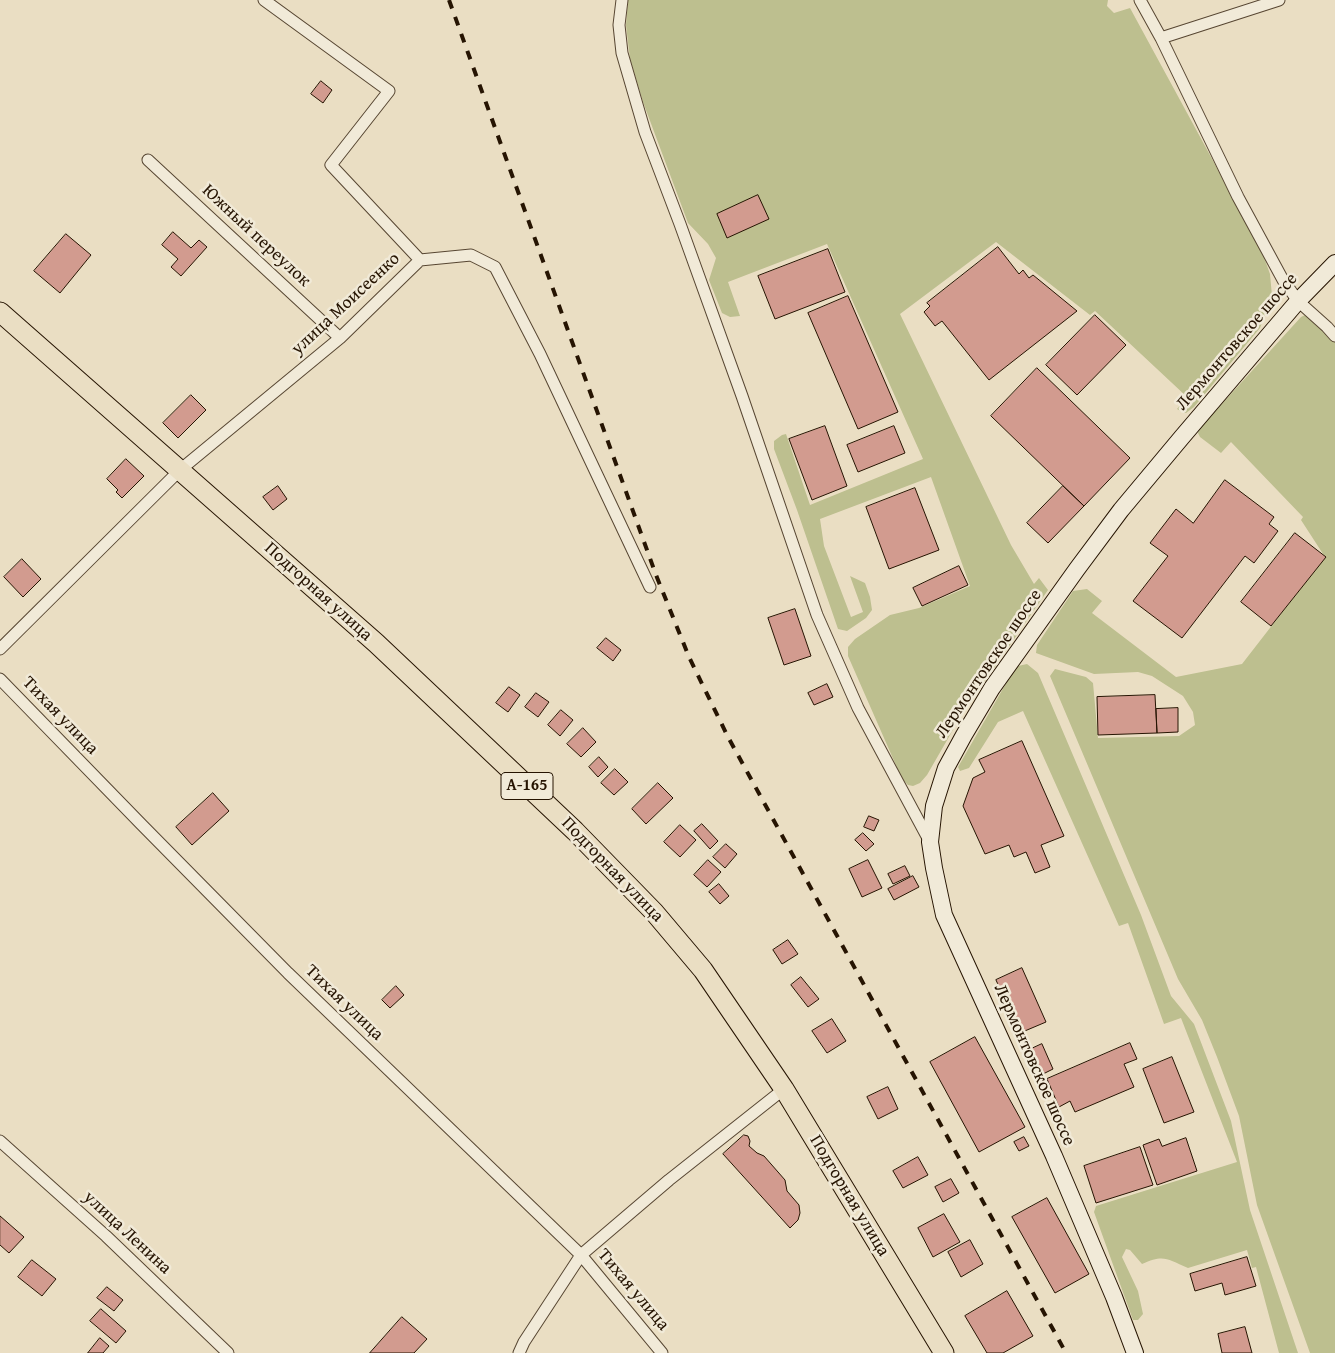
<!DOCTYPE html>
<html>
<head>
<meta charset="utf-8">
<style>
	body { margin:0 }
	canvas { display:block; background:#eadec3 }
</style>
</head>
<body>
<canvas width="1335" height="1353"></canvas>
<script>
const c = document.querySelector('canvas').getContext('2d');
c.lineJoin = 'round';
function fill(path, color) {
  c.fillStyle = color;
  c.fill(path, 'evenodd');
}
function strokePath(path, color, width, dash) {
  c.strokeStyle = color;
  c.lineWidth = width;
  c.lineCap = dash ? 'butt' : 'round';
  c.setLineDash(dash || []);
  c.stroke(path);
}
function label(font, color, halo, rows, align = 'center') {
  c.font = font + ' "Gentium Book Plus",serif';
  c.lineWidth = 5;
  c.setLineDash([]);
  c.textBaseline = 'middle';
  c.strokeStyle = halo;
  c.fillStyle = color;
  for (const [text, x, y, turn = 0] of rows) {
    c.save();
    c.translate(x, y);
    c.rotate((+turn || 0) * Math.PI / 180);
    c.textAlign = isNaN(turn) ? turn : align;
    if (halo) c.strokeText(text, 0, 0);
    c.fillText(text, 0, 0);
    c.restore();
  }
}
const green = new Path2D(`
	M 628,0 L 1108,0 L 1107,6 L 1114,13 L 1130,8 L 1261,249 L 1270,274 L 1272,296 L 1260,328 L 1194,407 L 1186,413 L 1182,412 L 1177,409 L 1187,397 L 1095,311 L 1090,315 L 996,242 L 900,314 L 1011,545 L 1034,584 L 1039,578 L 1048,590 L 961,716 L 927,775 L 920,783 L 913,786 L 908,785 L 902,779 L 848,656 L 848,647 L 855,639 L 890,615 L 919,608 L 970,586 L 931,477 L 820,519 L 824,546 L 851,617 L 863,612 L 850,576 L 865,583 L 870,597 L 872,610 L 866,618 L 847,631 L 838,629 L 797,510 L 774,449 L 774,441 L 782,435 L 786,434 L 810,505 L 923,459 L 827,244 L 728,282 L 740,316 L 730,317 L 722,313 L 709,280 L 716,258 L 708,244 L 688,223 L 643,102 L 630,59 L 626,25 Z
	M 1305,315 L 1314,318 L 1335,339 L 1335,1353 L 1310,1353 L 1257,1205 L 1239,1116 L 1217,1057 L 1202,1020 L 1178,979 L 1050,676 L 1055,669 L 1086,677 L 1093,683 L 1098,738 L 1179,736 L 1195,725 L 1193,712 L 1183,696 L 1152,676 L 1138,672 L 1094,674 L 1036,653 L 1037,645 L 1073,591 L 1087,589 L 1102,601 L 1092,613 L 1176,677 L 1242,664 L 1325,557 L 1301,520 L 1303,517 L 1231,442 L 1221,453 L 1200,437 L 1198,433 L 1199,429 L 1301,317 Z
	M 1027,664 L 1038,673 L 1141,915 L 1171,996 L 1194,1024 L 1231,1121 L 1250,1210 L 1298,1353 L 1279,1353 L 1256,1267 L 1252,1268 L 1247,1250 L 1188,1268 C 1167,1259 1164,1254 1142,1264 L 1130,1250 L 1126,1249 L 1122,1257 L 1138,1291 L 1143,1314 L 1138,1320 L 1133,1320 L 1094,1212 L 1096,1206 L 1237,1162 L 1181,1018 L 1164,1024 L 1128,923 L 1119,926 L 1023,711 L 998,722 L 969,768 L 960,771 L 958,767 L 1012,673 L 1018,666 Z`);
const building = new Path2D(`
	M 321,81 L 332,90 L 323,103 L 311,94 Z
	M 758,195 L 769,219 L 727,238 L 717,214 Z
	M 173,232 L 191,248 L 199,240 L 207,247 L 181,276 L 171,267 L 178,259 L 162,245 Z
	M 66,234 L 91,255 L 60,293 L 34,271 Z
	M 998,247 L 1019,274 L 1023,270 L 1029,278 L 1033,275 L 1077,311 L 989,380 L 942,321 L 935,326 L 924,312 L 930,306 L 927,303 Z
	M 828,249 L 845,292 L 775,319 L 758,276 Z
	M 848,296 L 898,412 L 858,429 L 808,313 Z
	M 1095,315 L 1126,345 L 1077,395 L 1046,365 Z
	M 1037,368 L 1130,458 L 1084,506 L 991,416 Z
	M 191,395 L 206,410 L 178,438 L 163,423 Z
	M 825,426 L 847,486 L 812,500 L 789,439 Z
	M 894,426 L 905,453 L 858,472 L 847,445 Z
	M 126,459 L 144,476 L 122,498 L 116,492 L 118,490 L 107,479 Z
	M 1225,480 L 1274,517 L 1269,524 L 1278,531 L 1254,563 L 1245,556 L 1182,638 L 1133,601 L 1168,556 L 1150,543 L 1176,509 L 1193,523 Z
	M 278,486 L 287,499 L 273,510 L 263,497 Z
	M 1063,486 L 1084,506 L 1048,543 L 1027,523 Z
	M 915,488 L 939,550 L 889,569 L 866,507 Z
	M 1295,533 L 1326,557 L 1271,626 L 1241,602 Z
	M 22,559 L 41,579 L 23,597 L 4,577 Z
	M 959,566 L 968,585 L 922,606 L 913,588 Z
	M 795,609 L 811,656 L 784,665 L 768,618 Z
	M 606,638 L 621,650 L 613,661 L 597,648 Z
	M 827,684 L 833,697 L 814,705 L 808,693 Z
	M 509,687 L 520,695 L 508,712 L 496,703 Z
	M 536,693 L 549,702 L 538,717 L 525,707 Z
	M 1155,695 L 1157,733 L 1098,735 L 1097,697 Z
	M 1178,708 L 1178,732 L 1157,733 L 1156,709 Z
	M 561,710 L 573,720 L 560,736 L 548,725 Z
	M 583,728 L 596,742 L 581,757 L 567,744 Z
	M 1022,741 L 1064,836 L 1041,845 L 1050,867 L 1035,873 L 1026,852 L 1014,857 L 1009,845 L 985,854 L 963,806 L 973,778 L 985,772 L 979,760 Z
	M 599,757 L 608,767 L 598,777 L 589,767 Z
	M 615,769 L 628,782 L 614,795 L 601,783 Z
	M 658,783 L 673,798 L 646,824 L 632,809 Z
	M 213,793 L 229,811 L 192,845 L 176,827 Z
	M 869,816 L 879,820 L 874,831 L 864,827 Z
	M 702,824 L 718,841 L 710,849 L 694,831 Z
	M 680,825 L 696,840 L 680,857 L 664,842 Z
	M 863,833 L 874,844 L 866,851 L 855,840 Z
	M 726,844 L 737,854 L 725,868 L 713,857 Z
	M 708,860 L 721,872 L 707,887 L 694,875 Z
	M 868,860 L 882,888 L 862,897 L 849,869 Z
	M 905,866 L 910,876 L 893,884 L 888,874 Z
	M 913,876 L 919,887 L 894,900 L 888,889 Z
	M 719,884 L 729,896 L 720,904 L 709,892 Z
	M 788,940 L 798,954 L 782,964 L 773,950 Z
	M 1022,968 L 1046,1022 L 1020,1033 L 996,980 Z
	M 801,977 L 819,999 L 808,1007 L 791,985 Z
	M 396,986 L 404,995 L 390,1008 L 382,1000 Z
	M 832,1019 L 846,1041 L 827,1053 L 812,1031 Z
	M 975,1037 L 1025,1127 L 979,1152 L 930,1062 Z
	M 1130,1043 L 1137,1059 L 1124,1064 L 1134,1087 L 1075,1112 L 1070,1101 L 1059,1107 L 1047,1079 Z
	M 1042,1044 L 1053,1069 L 1041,1075 L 1029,1050 Z
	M 1172,1057 L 1194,1112 L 1164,1123 L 1143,1069 Z
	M 888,1087 L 898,1109 L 878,1119 L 867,1097 Z
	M 744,1135 L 748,1136 L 750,1141 L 749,1146 L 757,1153 L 764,1156 L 785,1180 L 787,1191 L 799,1205 L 800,1213 L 798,1220 L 790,1228 L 723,1154 Z
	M 1024,1137 L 1029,1146 L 1019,1151 L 1014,1142 Z
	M 1186,1138 L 1197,1171 L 1157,1185 L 1143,1145 L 1159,1139 L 1162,1146 Z
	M 1140,1147 L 1153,1185 L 1096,1203 L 1084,1166 Z
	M 918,1157 L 928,1175 L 903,1188 L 893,1171 Z
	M 951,1179 L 959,1193 L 943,1202 L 935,1187 Z
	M 1047,1198 L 1089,1274 L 1055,1293 L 1012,1217 Z
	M 944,1214 L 960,1242 L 933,1257 L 918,1228 Z
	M 0,1216 L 24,1237 L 9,1253 L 0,1245 Z
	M 970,1240 L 983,1264 L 961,1277 L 948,1252 Z
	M 1247,1257 L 1256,1286 L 1225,1295 L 1222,1283 L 1195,1291 L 1190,1274 Z
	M 32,1260 L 56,1279 L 42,1296 L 18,1277 Z
	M 107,1287 L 123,1300 L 114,1311 L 97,1298 Z
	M 1007,1291 L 1033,1336 L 1003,1353 L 987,1353 L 965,1316 Z
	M 101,1309 L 126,1331 L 116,1343 L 90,1321 Z
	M 402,1317 L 427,1339 L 414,1353 L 370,1353 Z
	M 1245,1327 L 1252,1353 L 1222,1353 L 1218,1334 Z
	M 100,1338 L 109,1346 L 103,1353 L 88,1353 Z`);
const street = new Path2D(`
	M 264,0 L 389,91 L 331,165 L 420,260
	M 622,0 L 619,25 L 622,53 L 645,132 L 680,224 L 742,396 L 817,615 L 858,708 L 930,842
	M 1140,0 L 1161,38 L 1238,197 L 1283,280 L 1298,301 L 1327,327 L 1335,336
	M 1161,38 L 1279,0
	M 148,160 L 340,338
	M 0,649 L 180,470 L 340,338 L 420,260 L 471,255 L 495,267 L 540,354 L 650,587
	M 0,679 L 142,825 L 288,973 L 581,1255 L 662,1353
	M 0,1141 L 106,1236 L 228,1353
	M 519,1353 L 524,1342 L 581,1255 L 669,1180 L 784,1089`);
const secondary = new Path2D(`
	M 1135,1353 L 1114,1297 L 1054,1156 L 944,915 L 934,868 L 930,842 L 934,806 L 946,768 L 964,735 L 992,688 L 1077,569 L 1121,510 L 1182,437 L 1298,301 L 1335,263`);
const primary = new Path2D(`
	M 0,312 L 376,643 L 575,831 L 654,912 L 703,970 L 784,1089 L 944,1353`);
const rail = new Path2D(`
	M 449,0 L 656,575 L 689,657 L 728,737 L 1066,1353`);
const shields = [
	[527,786,52]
];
const shieldNames = [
	["А-165",527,786]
];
const streetNames = [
	["Южный переулок",256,236,43],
	["улица Моисеенко",346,304,-43],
	["Лермонтовское шоссе",1237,342,-49],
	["Подгорная улица",318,592,42],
	["Лермонтовское шоссе",989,664,-56],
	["Тихая улица",60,716,46],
	["Подгорная улица",612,870,46],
	["Тихая улица",344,1003,44],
	["Лермонтовское шоссе",1034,1065,66],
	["Подгорная улица",849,1196,59],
	["улица Ленина",127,1233,43],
	["Тихая улица",633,1290,50]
];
fill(green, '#bdbf8f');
fill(building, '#d29b8f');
strokePath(building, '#261402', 1);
strokePath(street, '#574632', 13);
strokePath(secondary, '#261402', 18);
strokePath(primary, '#261402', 21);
strokePath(street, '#f1ead8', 11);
strokePath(secondary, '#f1ead8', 16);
strokePath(primary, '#eadec3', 19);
strokePath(rail, '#261402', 4, [9, 9]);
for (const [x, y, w] of shields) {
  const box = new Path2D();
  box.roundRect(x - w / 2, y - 13.5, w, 27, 4);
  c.fillStyle = '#f1ead8';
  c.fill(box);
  strokePath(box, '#261402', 1);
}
label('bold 16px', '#261402', null, shieldNames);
label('18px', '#261402', '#f1ead8', streetNames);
</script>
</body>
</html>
